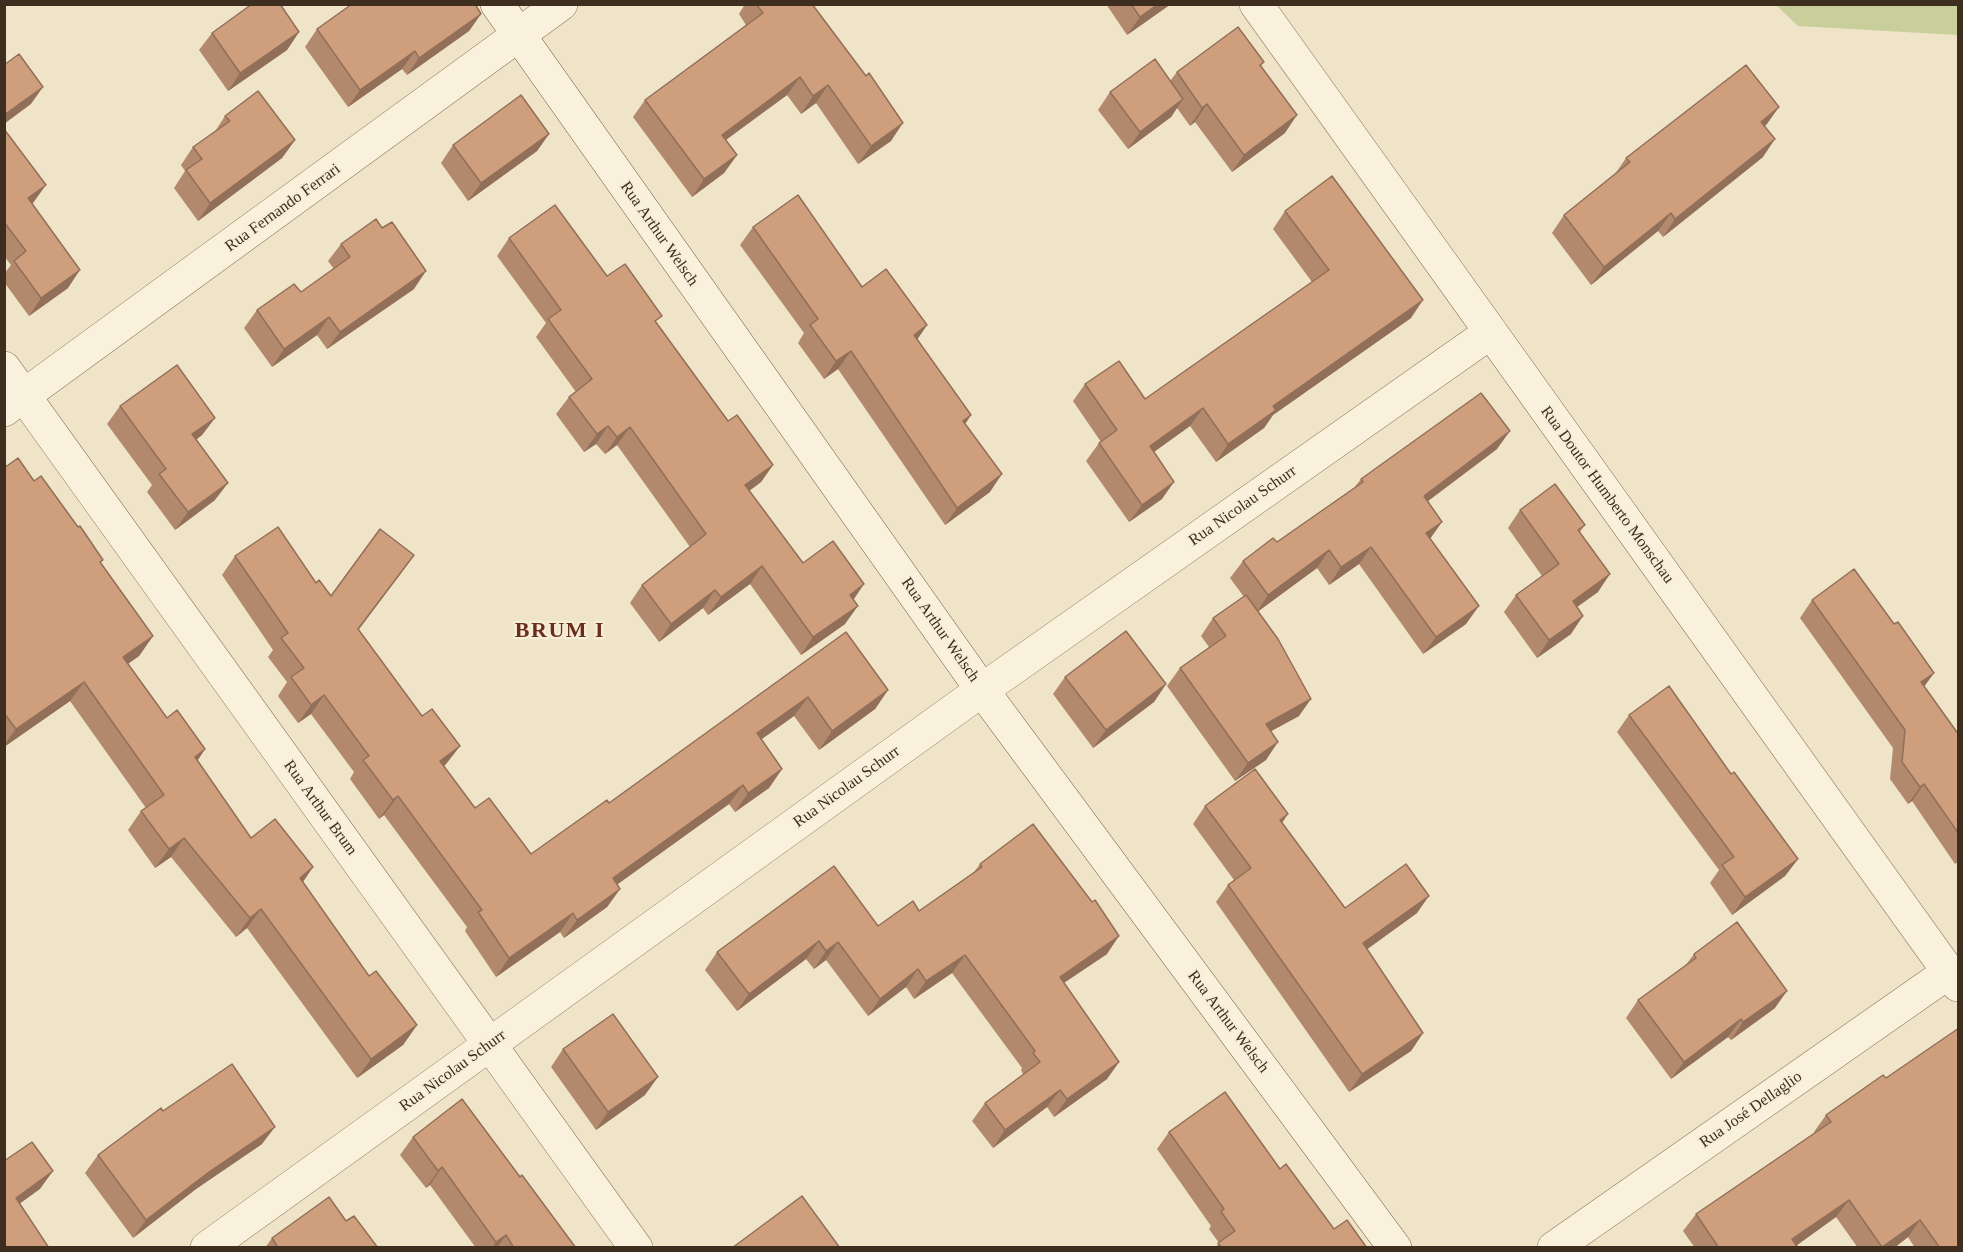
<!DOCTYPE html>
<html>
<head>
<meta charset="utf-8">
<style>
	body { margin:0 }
	#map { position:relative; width:1963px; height:1252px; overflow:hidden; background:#f0e4c8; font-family:Georgia,serif }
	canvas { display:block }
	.frame { position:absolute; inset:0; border:6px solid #3d2e20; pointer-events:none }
</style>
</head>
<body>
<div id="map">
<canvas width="1963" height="1252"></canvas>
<div class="frame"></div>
</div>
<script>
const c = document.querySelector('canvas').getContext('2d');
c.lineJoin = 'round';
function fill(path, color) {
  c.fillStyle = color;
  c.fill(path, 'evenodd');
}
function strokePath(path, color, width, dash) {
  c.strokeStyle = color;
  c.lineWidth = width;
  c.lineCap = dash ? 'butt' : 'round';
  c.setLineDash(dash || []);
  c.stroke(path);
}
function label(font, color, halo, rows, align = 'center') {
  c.font = font + ' Georgia,serif';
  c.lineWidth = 4.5;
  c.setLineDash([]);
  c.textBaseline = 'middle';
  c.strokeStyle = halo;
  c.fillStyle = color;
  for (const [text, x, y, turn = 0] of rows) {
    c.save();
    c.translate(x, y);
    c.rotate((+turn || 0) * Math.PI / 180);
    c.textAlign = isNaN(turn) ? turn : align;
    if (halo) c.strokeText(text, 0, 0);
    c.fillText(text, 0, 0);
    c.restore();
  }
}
const green = new Path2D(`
	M 1776,5 L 1958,5 L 1958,35 L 1798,26 Z`);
const street = new Path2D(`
	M 1256,4 L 1958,985
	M 4,368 L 636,1248
	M 4,410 L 561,4
	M 207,1248 L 982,690 L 1491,332
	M 1554,1248 L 1949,972`);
const secondary = new Path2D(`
	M 497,4 L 982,690 L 1395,1248`);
const wall = new Path2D(`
	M 745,4 L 812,4 L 891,141 L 858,164 L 816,103 L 801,114 L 787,95 L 726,140 L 737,155 L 724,173 L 692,197 L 633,117 L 645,100 L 746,25 L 739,14 Z
	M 1106,4 L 1171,4 L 1127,35 Z
	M 481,14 L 469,31 L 407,75 L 402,69 L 348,107 L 305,47 L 317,29 Z
	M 299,32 L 287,50 L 228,91 L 199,50 L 212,33 Z
	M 1264,62 L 1261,66 L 1285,133 L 1232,172 L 1195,122 L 1190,126 L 1177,108 L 1171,117 L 1128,149 L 1098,110 L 1110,92 L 1170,81 L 1177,72 Z
	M 225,116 L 295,140 L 282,158 L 198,221 L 174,188 L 185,171 L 181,165 L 193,147 L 214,133 Z
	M 1767,124 L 1765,126 L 1763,157 L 1663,237 L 1658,231 L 1591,285 L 1552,233 L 1564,215 L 1615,174 L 1626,158 Z
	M 4,129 L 33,203 L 32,204 L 68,288 L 29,316 L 4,282 L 4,274 L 11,265 L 4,256 Z
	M 549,134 L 537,151 L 468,201 L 441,163 L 453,145 Z
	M 1285,211 L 1411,318 L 1273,415 L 1264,428 L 1216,462 L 1190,426 L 1154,452 L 1162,499 L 1129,522 L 1086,461 L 1099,443 L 1101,442 L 1073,401 L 1085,384 L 1145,399 L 1312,282 L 1273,229 Z
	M 753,227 L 862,287 L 927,325 L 917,339 L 971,415 L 965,424 L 990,492 L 945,525 L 838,369 L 824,379 L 798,343 L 804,333 L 740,245 Z
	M 509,238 L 607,276 L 657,323 L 728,421 L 773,465 L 761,482 L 749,491 L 803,563 L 853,600 L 845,624 L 801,655 L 750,584 L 708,615 L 703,608 L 659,642 L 630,603 L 642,585 L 690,547 L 617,445 L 605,454 L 596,444 L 584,452 L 556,414 L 569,397 L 576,392 L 536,337 L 546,323 L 497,256 Z
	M 341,244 L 414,289 L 327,349 L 317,335 L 272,367 L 244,328 L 257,310 L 301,292 L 334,269 L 328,261 Z
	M 120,406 L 215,418 L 202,435 L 196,440 L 215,500 L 175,530 L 147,492 L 152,485 L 107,424 Z
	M 1497,449 L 1428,501 L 1430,538 L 1466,624 L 1423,654 L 1359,564 L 1329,585 L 1317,568 L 1258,611 L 1299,716 L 1271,731 L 1266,760 L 1235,781 L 1167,686 L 1180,668 L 1209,647 L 1201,636 L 1213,618 L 1244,597 L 1230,578 L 1243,561 L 1277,542 L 1354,488 L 1361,479 Z
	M 4,468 L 78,527 L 103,560 L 101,563 L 153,636 L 139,656 L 128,664 L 167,718 L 205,749 L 197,761 L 251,838 L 313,867 L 303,882 L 369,976 L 417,1025 L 403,1045 L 357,1078 L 247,928 L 236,937 L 171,857 L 155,868 L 128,830 L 141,811 L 146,808 L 70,701 L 4,747 Z
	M 1520,510 L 1585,525 L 1580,532 L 1598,592 L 1577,607 L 1571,634 L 1537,658 L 1504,612 L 1516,595 L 1542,576 L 1508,528 Z
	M 235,556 L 316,583 L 331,596 L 401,573 L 358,629 L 422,716 L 460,746 L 446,764 L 444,766 L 475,808 L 531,854 L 609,803 L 846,632 L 888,690 L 875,709 L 819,750 L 794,716 L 761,739 L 782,769 L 769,788 L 735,812 L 729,804 L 617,884 L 620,889 L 607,907 L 564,938 L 560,932 L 496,977 L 465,931 L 467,927 L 384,815 L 379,819 L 350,779 L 354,772 L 311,714 L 298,723 L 278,696 L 287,682 L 268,657 L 273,650 L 222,575 Z
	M 1812,600 L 1894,624 L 1934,673 L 1924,686 L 1959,735 L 1959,861 L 1955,864 L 1912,801 L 1908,804 L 1890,779 L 1893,748 L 1800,618 Z
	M 1065,677 L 1166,684 L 1154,702 L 1093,748 L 1053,694 Z
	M 1629,715 L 1731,774 L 1798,859 L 1785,876 L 1732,915 L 1710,883 L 1719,870 L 1617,732 Z
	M 1205,806 L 1282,823 L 1345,908 L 1417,913 L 1367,949 L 1423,1033 L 1411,1051 L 1349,1092 L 1216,902 L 1228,885 L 1234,880 L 1193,824 Z
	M 980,864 L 1107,954 L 1064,983 L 1119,1062 L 1107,1079 L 1054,1117 L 1047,1107 L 993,1148 L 972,1121 L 985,1103 L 1023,1074 L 1021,1070 L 1022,1068 L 952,973 L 914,999 L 906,987 L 868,1016 L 826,960 L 814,969 L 806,959 L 737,1011 L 705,970 L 717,952 L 878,926 L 919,911 L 974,872 Z
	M 1694,954 L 1775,1008 L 1731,1040 L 1728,1037 L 1671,1079 L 1626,1018 L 1638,1000 L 1685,966 Z
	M 563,1049 L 645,1095 L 596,1130 L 551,1067 Z
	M 1826,1115 L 1959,1248 L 1915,1248 L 1908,1237 L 1894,1248 L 1858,1248 L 1836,1217 L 1797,1245 L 1798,1248 L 1695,1248 L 1683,1231 L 1696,1214 L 1814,1133 L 1814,1132 Z
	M 1169,1132 L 1280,1169 L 1334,1229 L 1367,1248 L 1215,1248 L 1219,1243 L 1209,1229 L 1211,1226 L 1157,1149 Z
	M 413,1137 L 520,1177 L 576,1248 L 476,1248 L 430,1185 L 426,1188 L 400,1155 Z
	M 262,1144 L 196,1189 L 133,1238 L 85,1173 L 98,1155 Z
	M 346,1221 L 378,1248 L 265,1248 L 272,1238 Z`);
const shadedWall = new Path2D(`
	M 1158,4 L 1171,4 L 1127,35 L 1140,17 Z
	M 481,14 L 469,31 L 407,75 L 419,58 Z
	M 299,32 L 287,50 L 228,91 L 240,73 Z
	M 415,51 L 402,69 L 348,107 L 360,90 Z
	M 800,77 L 787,95 L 709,152 L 722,135 Z
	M 828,85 L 816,103 L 801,114 L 813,96 Z
	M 43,87 L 31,104 L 4,124 L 4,115 Z
	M 1183,99 L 1171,117 L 1128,149 L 1140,132 Z
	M 1207,104 L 1195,122 L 1190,126 L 1202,108 Z
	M 1779,107 L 1767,124 L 1749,139 L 1761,122 Z
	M 1297,115 L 1285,133 L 1232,172 L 1244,155 Z
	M 903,123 L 891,141 L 858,164 L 871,146 Z
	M 549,134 L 537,151 L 468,201 L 481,183 Z
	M 1775,139 L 1763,157 L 1663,237 L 1675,219 Z
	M 295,140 L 282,158 L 198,221 L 210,203 Z
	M 737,155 L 724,173 L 692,197 L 704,179 Z
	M 46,185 L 33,203 L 16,216 L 28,198 Z
	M 1671,213 L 1658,231 L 1591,285 L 1604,267 Z
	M 80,270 L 68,288 L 29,316 L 41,298 Z
	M 426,271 L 414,289 L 327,349 L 340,332 Z
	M 1423,300 L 1411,318 L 1273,415 L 1264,428 L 1216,462 L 1228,444 L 1273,406 Z
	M 329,317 L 317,335 L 272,367 L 284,349 Z
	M 927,325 L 915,343 L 914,335 Z
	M 851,351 L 838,369 L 824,379 L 836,361 Z
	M 1203,408 L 1190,426 L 1137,464 L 1150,446 Z
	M 971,415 L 959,433 L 963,421 Z
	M 215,418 L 202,435 L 179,452 L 192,434 Z
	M 608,426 L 596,444 L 584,452 L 597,434 Z
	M 630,427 L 617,445 L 605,454 L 617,437 Z
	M 1510,431 L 1497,449 L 1412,513 L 1424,496 Z
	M 773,465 L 761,482 L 733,503 L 745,485 Z
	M 1002,474 L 990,492 L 945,525 L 957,508 Z
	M 1174,482 L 1162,499 L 1129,522 L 1142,505 Z
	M 228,483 L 215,500 L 175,530 L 188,512 Z
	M 1442,522 L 1430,539 L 1426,533 Z
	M 1371,547 L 1359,564 L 1329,585 L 1341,567 Z
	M 1329,550 L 1317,568 L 1256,613 L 1268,595 Z
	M 414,555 L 401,573 L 345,648 L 358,629 Z
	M 762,566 L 750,584 L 708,615 L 721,597 Z
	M 1610,574 L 1598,592 L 1560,619 L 1573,601 Z
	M 864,584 L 852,602 L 850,595 Z
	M 715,590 L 703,608 L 659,642 L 671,624 Z
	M 858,606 L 845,624 L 801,655 L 813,637 Z
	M 1479,606 L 1466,624 L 1423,654 L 1436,637 Z
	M 1583,616 L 1571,634 L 1537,658 L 1549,640 Z
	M 153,636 L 139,656 L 109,677 L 123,657 Z
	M 1934,673 L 1921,691 L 1921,682 Z
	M 84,682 L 70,701 L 4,747 L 4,745 L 16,729 Z
	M 1166,684 L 1154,702 L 1093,748 L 1106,730 Z
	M 888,690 L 875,709 L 819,750 L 832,731 Z
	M 324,695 L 311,714 L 298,723 L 311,705 Z
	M 808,697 L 794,716 L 744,752 L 757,733 Z
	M 1311,699 L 1299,716 L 1253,741 L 1266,724 Z
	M 1278,742 L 1266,760 L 1235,781 L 1248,763 Z
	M 460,746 L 446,764 L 427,780 L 440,761 Z
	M 205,749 L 192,769 L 195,757 Z
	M 782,769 L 769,788 L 735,812 L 748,793 Z
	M 1924,784 L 1912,801 L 1908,804 L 1920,787 Z
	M 743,785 L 729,804 L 600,897 L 613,878 Z
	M 398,796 L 384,815 L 379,819 L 393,800 Z
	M 1288,814 L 1276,832 L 1280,820 Z
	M 184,838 L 171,857 L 155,868 L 169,849 Z
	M 1798,859 L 1785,876 L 1732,915 L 1745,897 Z
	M 313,867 L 300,886 L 300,878 Z
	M 620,889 L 607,907 L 564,938 L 577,920 Z
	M 1429,896 L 1417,913 L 1351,961 L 1363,943 Z
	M 261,909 L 247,928 L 236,937 L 250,918 Z
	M 573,913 L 560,932 L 496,977 L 509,958 Z
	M 1119,936 L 1107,954 L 1047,994 L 1060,977 Z
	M 819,941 L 806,959 L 737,1011 L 749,994 Z
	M 838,942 L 826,960 L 814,969 L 826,951 Z
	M 965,955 L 952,973 L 914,999 L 926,981 Z
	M 918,969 L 906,987 L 868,1016 L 880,999 Z
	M 1787,991 L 1775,1008 L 1731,1040 L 1743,1022 Z
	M 1741,1019 L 1728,1037 L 1671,1079 L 1684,1062 Z
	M 417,1025 L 403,1045 L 357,1078 L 371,1059 Z
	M 1423,1033 L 1411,1051 L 1349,1092 L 1362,1074 Z
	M 1119,1062 L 1107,1079 L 1054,1117 L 1067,1099 Z
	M 658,1077 L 645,1095 L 596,1130 L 608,1112 Z
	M 1060,1090 L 1047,1107 L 993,1148 L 1005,1130 Z
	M 275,1127 L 262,1144 L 196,1189 L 133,1238 L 146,1220 L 209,1172 Z
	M 442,1167 L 430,1185 L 426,1188 L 438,1171 Z
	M 53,1171 L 40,1189 L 4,1215 L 16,1198 Z
	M 1849,1200 L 1836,1217 L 1793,1248 L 1792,1239 Z
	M 1920,1220 L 1908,1237 L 1894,1248 L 1882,1248 Z
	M 506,1235 L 497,1248 L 492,1248 L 496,1242 Z`);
const building = new Path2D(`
	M 252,4 L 280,4 L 299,32 L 240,73 L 212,33 Z
	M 352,4 L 475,4 L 481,14 L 419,58 L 415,51 L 360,90 L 317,29 Z
	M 756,4 L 812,4 L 866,76 L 869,73 L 903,123 L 871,146 L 828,85 L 813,96 L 800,77 L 722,135 L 737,155 L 704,179 L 645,100 L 763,13 Z
	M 1131,4 L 1158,4 L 1140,17 Z
	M 1238,27 L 1264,62 L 1260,65 L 1297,115 L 1244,155 L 1207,104 L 1202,108 L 1177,72 Z
	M 19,54 L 43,87 L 4,115 L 4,65 Z
	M 1155,59 L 1183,99 L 1140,132 L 1110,92 Z
	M 1746,65 L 1779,107 L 1761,122 L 1775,139 L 1675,219 L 1671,213 L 1604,267 L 1564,215 L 1630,162 L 1626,158 Z
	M 258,91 L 295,140 L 210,203 L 186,170 L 202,159 L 193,147 L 230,121 L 225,116 Z
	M 521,95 L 549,134 L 481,183 L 453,145 Z
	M 4,129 L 46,185 L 28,198 L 80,270 L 41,298 L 14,261 L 26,251 L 4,222 Z
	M 1332,176 L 1423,300 L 1273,406 L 1276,410 L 1228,444 L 1203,408 L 1150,446 L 1174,482 L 1142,505 L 1099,443 L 1117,430 L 1085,384 L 1119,361 L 1145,399 L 1329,270 L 1285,211 Z
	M 798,195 L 862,287 L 886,269 L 927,325 L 914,335 L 971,415 L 963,421 L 1002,474 L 957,508 L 851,351 L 836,361 L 810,325 L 818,319 L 753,227 Z
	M 555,205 L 607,276 L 625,264 L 662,316 L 655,321 L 728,421 L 737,415 L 773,465 L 745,485 L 803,563 L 833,541 L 864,584 L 850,595 L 858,606 L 813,637 L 762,566 L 721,597 L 715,590 L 671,624 L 642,585 L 706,534 L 630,427 L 617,437 L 608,426 L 597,434 L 569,397 L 592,379 L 548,319 L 561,310 L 509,238 Z
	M 376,219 L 382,228 L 392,222 L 426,271 L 340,332 L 329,317 L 284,349 L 257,310 L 294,284 L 301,292 L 350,257 L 341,244 Z
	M 177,365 L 215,418 L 192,434 L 228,483 L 188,512 L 159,474 L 166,469 L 120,406 Z
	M 1481,393 L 1510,431 L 1424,496 L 1442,522 L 1426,533 L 1479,606 L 1436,637 L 1371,547 L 1341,567 L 1329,550 L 1268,595 L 1243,561 L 1273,538 L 1277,542 L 1363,482 L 1361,479 Z
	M 18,458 L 34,481 L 41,476 L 78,527 L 80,526 L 103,560 L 100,562 L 153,636 L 123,657 L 167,718 L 177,710 L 205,749 L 195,757 L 251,838 L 275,819 L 313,867 L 300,878 L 369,976 L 376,971 L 417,1025 L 371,1059 L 261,909 L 250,918 L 184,838 L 169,849 L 141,811 L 164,795 L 84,682 L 16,729 L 4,713 L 4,468 Z
	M 1555,484 L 1585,525 L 1578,530 L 1610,574 L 1573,601 L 1583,616 L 1549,640 L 1516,595 L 1559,564 L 1520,510 Z
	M 278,527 L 316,583 L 319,580 L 331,596 L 380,529 L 414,555 L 358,629 L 422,716 L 432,709 L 460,746 L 440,761 L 475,808 L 489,798 L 531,854 L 607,800 L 609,803 L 846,632 L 888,690 L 832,731 L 808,697 L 757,733 L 782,769 L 748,793 L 743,785 L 613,878 L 620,889 L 577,920 L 573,913 L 509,958 L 478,912 L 482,910 L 398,796 L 393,800 L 363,760 L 369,756 L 324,695 L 311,705 L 291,677 L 304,668 L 281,638 L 288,633 L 235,556 Z
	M 1854,569 L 1894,624 L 1898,622 L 1934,673 L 1921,682 L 1959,735 L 1959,834 L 1924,784 L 1920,787 L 1902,762 L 1905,730 L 1812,600 Z
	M 1246,595 L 1278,639 L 1311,699 L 1266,724 L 1278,742 L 1248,763 L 1180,668 L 1226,636 L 1213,618 Z
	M 1126,631 L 1166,684 L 1106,730 L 1065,677 Z
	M 1669,686 L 1731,774 L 1734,772 L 1798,859 L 1745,897 L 1722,865 L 1734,857 L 1629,715 Z
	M 1255,769 L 1288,814 L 1280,820 L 1345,908 L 1406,864 L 1429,896 L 1363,943 L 1423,1033 L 1362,1074 L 1228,885 L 1251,868 L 1205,806 Z
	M 1033,824 L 1092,902 L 1095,900 L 1119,936 L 1060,977 L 1119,1062 L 1067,1099 L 1060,1090 L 1005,1130 L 985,1103 L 1040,1062 L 1033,1053 L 1035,1051 L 965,955 L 926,981 L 918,969 L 880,999 L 838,942 L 826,951 L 819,941 L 749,994 L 717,952 L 834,866 L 878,926 L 913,901 L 919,911 L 982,867 L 980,864 Z
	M 1737,922 L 1787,991 L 1743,1022 L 1741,1019 L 1684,1062 L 1638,1000 L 1696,958 L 1694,954 Z
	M 613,1014 L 658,1077 L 608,1112 L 563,1049 Z
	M 1959,1028 L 1959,1248 L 1940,1248 L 1920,1220 L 1882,1247 L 1849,1200 L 1792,1239 L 1798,1248 L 1719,1248 L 1696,1214 L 1831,1122 L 1826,1115 L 1883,1075 L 1886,1078 Z
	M 232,1064 L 275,1127 L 209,1172 L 146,1220 L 98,1155 L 161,1108 L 163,1111 Z
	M 1225,1092 L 1280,1169 L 1286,1164 L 1334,1229 L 1347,1220 L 1367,1248 L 1222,1248 L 1218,1243 L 1235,1231 L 1221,1212 L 1224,1209 L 1169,1132 Z
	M 462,1099 L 520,1177 L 522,1175 L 576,1248 L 514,1248 L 506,1235 L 496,1242 L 442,1167 L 438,1171 L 413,1137 Z
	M 32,1142 L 53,1171 L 16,1198 L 49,1248 L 4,1248 L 4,1161 Z
	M 802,1196 L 840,1248 L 732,1248 Z
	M 329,1197 L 346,1221 L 354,1216 L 378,1248 L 275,1248 L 277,1246 L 272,1238 Z`);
const streetNames = [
	["Rua Fernando Ferrari",283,208,-36],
	["Rua Arthur Welsch",659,234,55],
	["Rua Doutor Humberto Monschau",1607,495,54],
	["Rua Nicolau Schurr",1243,506,-35],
	["Rua Arthur Welsch",940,630,55],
	["Rua Nicolau Schurr",847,787,-36],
	["Rua Arthur Brum",320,808,54],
	["Rua Arthur Welsch",1228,1022,53],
	["Rua Nicolau Schurr",453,1071,-36],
	["Rua José Dellaglio",1751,1110,-35]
];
const districtNames = [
	["BRUM I",560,631]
];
fill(green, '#c9cf9b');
strokePath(street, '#8d765c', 34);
strokePath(secondary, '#6f573f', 34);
strokePath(street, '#faf1dc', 33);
strokePath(secondary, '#faf1dc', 33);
fill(wall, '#b2896c');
fill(shadedWall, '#916f58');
fill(building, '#cf9f7d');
strokePath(building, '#916f58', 1.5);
label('16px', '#3d2e20', '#f7eed8', streetNames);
c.letterSpacing = '1.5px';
label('bold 22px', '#6b2e1e', '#f7eed8', districtNames);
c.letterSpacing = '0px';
</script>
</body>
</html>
